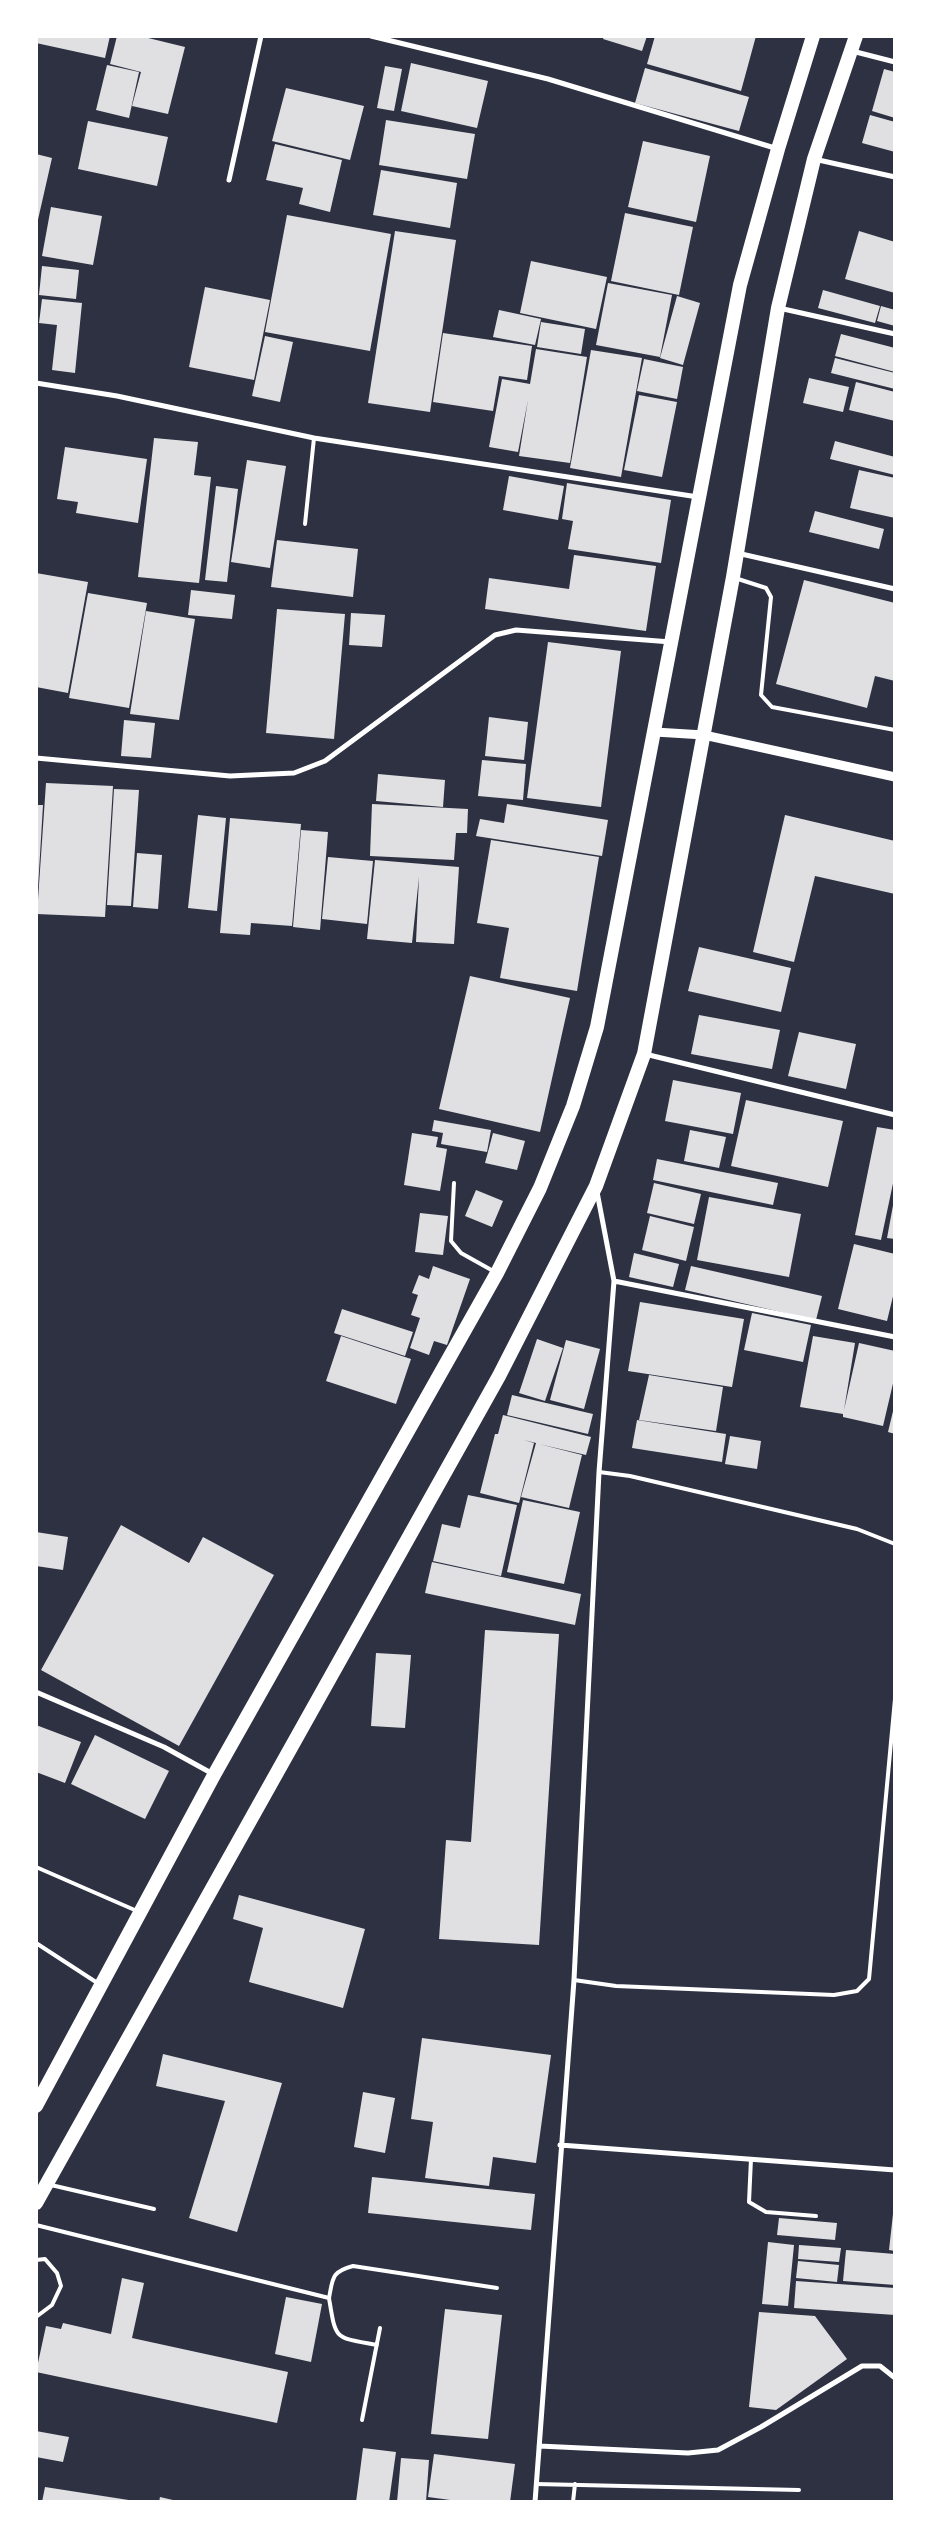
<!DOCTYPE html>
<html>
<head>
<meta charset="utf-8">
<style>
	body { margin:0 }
	#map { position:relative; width:931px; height:2538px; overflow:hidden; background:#2d3142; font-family:Roboto,sans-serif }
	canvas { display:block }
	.frame { position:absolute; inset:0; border:38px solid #fff; pointer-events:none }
</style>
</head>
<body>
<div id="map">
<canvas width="931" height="2538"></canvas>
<div class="frame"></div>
</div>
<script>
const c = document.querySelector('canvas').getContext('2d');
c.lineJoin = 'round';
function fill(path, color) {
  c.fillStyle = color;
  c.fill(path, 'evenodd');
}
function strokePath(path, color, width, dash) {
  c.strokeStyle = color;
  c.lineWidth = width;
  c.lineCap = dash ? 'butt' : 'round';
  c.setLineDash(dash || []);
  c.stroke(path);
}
const building = new Path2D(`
	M 36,36 L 110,36 L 105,58 L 36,43 Z
	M 117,36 L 140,36 L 185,47 L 168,114 L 132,106 L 141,72 L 110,64 Z
	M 604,36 L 647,36 L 642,51 L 603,39 Z
	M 655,36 L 756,36 L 741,91 L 647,64 Z
	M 411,63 L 488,81 L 477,128 L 401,111 Z
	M 107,65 L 139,72 L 129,118 L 96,110 Z
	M 385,66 L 402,69 L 394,111 L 377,108 Z
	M 645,68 L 749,97 L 739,131 L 635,103 Z
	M 884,69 L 895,72 L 895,118 L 872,111 Z
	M 286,88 L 364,106 L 350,160 L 272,141 Z
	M 870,115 L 895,122 L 895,152 L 862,143 Z
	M 386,120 L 475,134 L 467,179 L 379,165 Z
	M 88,121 L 168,137 L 157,186 L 78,169 Z
	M 643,141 L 710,156 L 696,222 L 628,207 Z
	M 275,144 L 342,160 L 330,212 L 299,204 L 303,188 L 266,180 Z
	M 36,154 L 52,158 L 37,224 L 36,224 Z
	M 381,170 L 457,183 L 450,228 L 373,215 Z
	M 51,207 L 102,216 L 93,265 L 42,256 Z
	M 625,213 L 693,227 L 679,295 L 611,281 Z
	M 287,215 L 391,234 L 370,351 L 265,332 Z
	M 395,231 L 456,240 L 430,412 L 368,403 Z
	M 859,231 L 895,242 L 895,293 L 845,279 Z
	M 531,261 L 607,277 L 596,329 L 520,313 Z
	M 42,266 L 79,270 L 76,299 L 39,295 Z
	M 608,283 L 672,295 L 660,357 L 596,345 Z
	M 205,287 L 270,300 L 254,380 L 189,367 Z
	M 823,290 L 880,306 L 875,323 L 818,308 Z
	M 677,296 L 700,303 L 683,365 L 660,358 Z
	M 42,299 L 82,303 L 75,373 L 52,370 L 57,325 L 39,323 Z
	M 881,306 L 895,310 L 895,326 L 877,321 Z
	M 499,310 L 541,319 L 535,345 L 493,337 Z
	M 541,322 L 585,329 L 581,354 L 537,347 Z
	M 443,333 L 532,346 L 527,380 L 499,376 L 493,411 L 433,402 Z
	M 841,334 L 895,348 L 895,372 L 835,356 Z
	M 265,336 L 293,342 L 280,402 L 252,396 Z
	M 536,349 L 587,357 L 570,463 L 519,456 L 528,400 L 518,452 L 489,447 L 502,379 L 530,384 Z
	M 591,350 L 642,358 L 621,477 L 570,468 Z
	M 835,358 L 895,373 L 895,389 L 831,373 Z
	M 644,359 L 683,367 L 677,399 L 637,391 Z
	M 809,378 L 849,387 L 843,412 L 803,403 Z
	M 856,382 L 895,392 L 895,421 L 849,410 Z
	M 639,395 L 677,402 L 662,477 L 624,470 Z
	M 154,438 L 198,442 L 194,475 L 211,477 L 199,583 L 138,577 Z
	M 835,441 L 895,457 L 895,475 L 830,459 Z
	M 65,447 L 147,459 L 138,523 L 76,513 L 78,502 L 57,499 Z
	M 247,460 L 286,466 L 270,568 L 231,562 Z
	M 859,470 L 895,478 L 895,518 L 850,508 Z
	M 509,476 L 564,486 L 558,520 L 503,510 Z
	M 567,483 L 671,500 L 661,563 L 568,549 L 573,521 L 562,519 Z
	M 216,486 L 238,489 L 227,582 L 205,580 Z
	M 815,511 L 884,529 L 879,549 L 809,532 Z
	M 277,540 L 358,549 L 353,597 L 271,587 Z
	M 574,555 L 656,566 L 646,631 L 485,609 L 489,578 L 569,589 Z
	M 36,573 L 88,582 L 68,693 L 36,687 Z
	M 804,580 L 895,603 L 895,681 L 875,676 L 867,708 L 776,684 Z
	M 191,590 L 235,595 L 232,619 L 188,615 Z
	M 88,593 L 147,603 L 129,708 L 69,698 Z
	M 277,609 L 345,614 L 334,739 L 266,733 Z
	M 146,611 L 195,619 L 179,720 L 130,714 Z
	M 351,613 L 385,615 L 382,647 L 349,645 Z
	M 548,642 L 621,651 L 601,807 L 527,798 Z
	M 489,717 L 528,722 L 524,760 L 485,756 Z
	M 124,720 L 155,723 L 151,758 L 121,756 Z
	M 482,760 L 526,764 L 523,800 L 478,796 Z
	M 378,774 L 445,780 L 443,807 L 376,801 Z
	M 46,783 L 113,786 L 105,917 L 37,914 Z
	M 114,789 L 139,790 L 131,906 L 107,905 Z
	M 372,804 L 468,809 L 467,833 L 456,833 L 454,860 L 370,856 Z
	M 507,804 L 608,820 L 602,856 L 476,836 L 480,819 L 504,823 Z
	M 36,805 L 43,805 L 38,888 L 36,888 Z
	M 198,815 L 226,818 L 217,911 L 188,908 Z
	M 785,815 L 895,841 L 895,894 L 815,876 L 794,962 L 753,952 Z
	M 230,818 L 301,824 L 292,926 L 251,923 L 250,935 L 220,933 Z
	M 301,830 L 328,832 L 320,930 L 293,927 Z
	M 491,840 L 599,857 L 577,991 L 500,978 L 509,928 L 477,923 Z
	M 137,853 L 162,855 L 158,909 L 133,907 Z
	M 328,857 L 373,861 L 367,924 L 322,919 Z
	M 375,860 L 459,867 L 454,944 L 416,942 L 419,877 L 412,943 L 367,939 Z
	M 699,947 L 791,968 L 781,1012 L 688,991 Z
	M 470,976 L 570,998 L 540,1132 L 439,1109 Z
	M 699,1015 L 780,1030 L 772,1069 L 691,1054 Z
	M 799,1032 L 856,1044 L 846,1089 L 788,1076 Z
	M 673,1080 L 741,1093 L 733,1134 L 665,1121 Z
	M 746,1100 L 843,1121 L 828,1187 L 731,1166 Z
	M 434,1120 L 491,1130 L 487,1152 L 441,1144 L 443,1133 L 432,1131 Z
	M 877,1127 L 895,1130 L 895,1174 L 881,1240 L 855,1235 Z
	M 690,1130 L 726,1137 L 719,1168 L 684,1161 Z
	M 412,1133 L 438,1137 L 436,1147 L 447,1149 L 440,1191 L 404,1185 Z
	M 493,1133 L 525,1141 L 517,1170 L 485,1163 Z
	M 657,1159 L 778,1183 L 773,1205 L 653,1180 Z
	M 654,1183 L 701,1194 L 694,1224 L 647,1213 Z
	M 476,1190 L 503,1201 L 492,1227 L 465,1216 Z
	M 709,1197 L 801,1214 L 789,1277 L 697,1260 Z
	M 894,1200 L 895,1200 L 895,1239 L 887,1238 Z
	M 420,1213 L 448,1216 L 443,1255 L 415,1252 Z
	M 650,1216 L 694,1227 L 686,1261 L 642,1250 Z
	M 854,1244 L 895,1254 L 895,1288 L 887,1321 L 838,1309 Z
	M 634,1253 L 679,1264 L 673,1287 L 629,1277 Z
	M 433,1266 L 470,1279 L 447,1345 L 434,1341 L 429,1355 L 410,1348 L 420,1318 L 411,1315 L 418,1295 L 412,1293 L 419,1275 L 429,1279 Z
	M 691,1266 L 822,1296 L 816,1320 L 685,1290 Z
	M 640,1302 L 744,1319 L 732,1387 L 628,1371 Z
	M 342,1309 L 413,1332 L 405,1356 L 334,1333 Z
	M 752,1313 L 811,1325 L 803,1362 L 744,1350 Z
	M 341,1336 L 411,1359 L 396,1404 L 326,1381 Z
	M 813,1336 L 855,1343 L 844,1410 L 859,1343 L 895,1351 L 895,1375 L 883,1426 L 843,1417 L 843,1414 L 800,1407 Z
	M 537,1339 L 563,1348 L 545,1401 L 519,1393 Z
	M 566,1340 L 600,1349 L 584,1409 L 550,1400 Z
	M 649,1375 L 723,1387 L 716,1431 L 639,1420 Z
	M 512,1395 L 593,1414 L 588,1434 L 507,1415 Z
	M 894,1407 L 895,1407 L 895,1434 L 888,1432 Z
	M 503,1415 L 591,1437 L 586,1455 L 539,1444 L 582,1455 L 569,1508 L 521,1497 L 536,1443 L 524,1440 L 534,1443 L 519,1503 L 480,1493 L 495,1434 L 498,1434 Z
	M 637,1420 L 726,1434 L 722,1462 L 632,1448 Z
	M 730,1436 L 761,1441 L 757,1469 L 725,1464 Z
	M 468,1495 L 517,1505 L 501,1576 L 433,1561 L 442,1524 L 460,1528 Z
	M 523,1500 L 580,1512 L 564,1584 L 507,1572 Z
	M 121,1525 L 189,1563 L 203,1537 L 274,1575 L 179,1746 L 41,1670 Z
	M 36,1532 L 68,1537 L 63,1570 L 36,1566 Z
	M 432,1562 L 581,1594 L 575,1625 L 425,1593 Z
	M 485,1630 L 559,1634 L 539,1945 L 439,1939 L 446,1840 L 471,1842 Z
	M 376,1653 L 411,1655 L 405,1728 L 371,1726 Z
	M 36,1725 L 81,1742 L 65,1783 L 36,1772 Z
	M 95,1735 L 169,1771 L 145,1819 L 71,1784 Z
	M 239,1895 L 365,1929 L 343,2008 L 249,1982 L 263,1928 L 233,1919 Z
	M 422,2038 L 551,2055 L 536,2163 L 493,2157 L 489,2186 L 425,2178 L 433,2122 L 411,2119 Z
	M 163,2054 L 282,2083 L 237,2232 L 189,2218 L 225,2101 L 156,2086 Z
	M 363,2092 L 395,2098 L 385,2153 L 354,2147 Z
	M 372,2177 L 535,2194 L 531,2230 L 368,2213 Z
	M 893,2214 L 895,2214 L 895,2251 L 889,2250 Z
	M 779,2218 L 837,2223 L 835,2240 L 777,2235 Z
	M 768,2242 L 794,2245 L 788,2306 L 762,2304 Z
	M 799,2245 L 841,2248 L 839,2262 L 798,2259 Z
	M 846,2250 L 895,2254 L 895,2285 L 843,2281 Z
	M 798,2261 L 839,2265 L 837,2282 L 796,2278 Z
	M 122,2278 L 144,2283 L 132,2338 L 288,2372 L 277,2423 L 36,2372 L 46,2326 L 61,2329 L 63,2323 L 111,2334 Z
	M 796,2281 L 895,2288 L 895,2315 L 794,2308 Z
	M 286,2297 L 322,2304 L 311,2362 L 275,2354 Z
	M 445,2309 L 502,2315 L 488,2439 L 431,2434 Z
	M 759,2312 L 815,2316 L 847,2359 L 776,2410 L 749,2407 Z
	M 36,2431 L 69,2437 L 63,2462 L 36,2457 Z
	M 363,2448 L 396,2452 L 389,2502 L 356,2502 Z
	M 434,2454 L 515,2464 L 510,2502 L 465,2502 L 428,2497 Z
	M 401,2458 L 429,2460 L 426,2502 L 397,2502 Z
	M 45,2487 L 135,2501 L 135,2502 L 42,2502 Z
	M 160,2497 L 177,2501 L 177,2502 L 159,2502 Z`);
const service = new Path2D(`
	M 305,524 L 314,438
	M 735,578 L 766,588 L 771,597 L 761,695 L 772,707 L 895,730
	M 454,1183 L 451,1241 L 461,1253 L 495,1272
	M 599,1472 L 630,1476 L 857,1529 L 895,1544
	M 36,1867 L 137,1911
	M 36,1943 L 99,1984
	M 574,1980 L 616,1986 L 834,1995 L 857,1991 L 869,1979 L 895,1699
	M 751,2159 L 749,2202 L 766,2212 L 816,2216
	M 51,2185 L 154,2209
	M 36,2225 L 329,2298 C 333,2278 331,2272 353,2266 L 497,2288
	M 36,2260 L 45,2259 L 57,2273 L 61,2286 L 52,2305 L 36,2317
	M 329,2298 C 336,2341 334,2337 377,2345
	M 362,2420 L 380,2328
	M 536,2484 L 799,2490
	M 573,2502 L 575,2484`);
const minor = new Path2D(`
	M 371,36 L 548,79 L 778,149
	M 852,51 L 895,62
	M 814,159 L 895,177
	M 229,180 L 261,36
	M 779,308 L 895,334
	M 36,383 L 117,396 L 314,438 L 698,497
	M 737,553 L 895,589
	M 36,758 L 230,776 L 294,773 L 325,761 L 495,635 L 516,630 L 671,642
	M 645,1054 L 895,1115
	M 614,1281 L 895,1337
	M 36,1692 L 164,1747 L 213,1774
	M 560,2145 L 895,2170
	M 539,2446 L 688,2453 L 718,2450 L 761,2427 L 862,2366 L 880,2366 L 895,2378
	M 535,2502 L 574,1980 L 599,1472 L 614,1281 L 597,1192`);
const tertiary = new Path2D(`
	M 655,732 L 704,735 L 895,777`);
const trunk = new Path2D(`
	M 36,2106 L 214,1775 L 497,1273 L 540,1188 L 573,1106 L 597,1027 L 740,285 L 778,149 L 813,36
	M 36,2203 L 499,1376 L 596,1186 L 644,1054 L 733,577 L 778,308 L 814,159 L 856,36`);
fill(building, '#e0e0e3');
strokePath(service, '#fff', 4);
strokePath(minor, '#fff', 5);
strokePath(tertiary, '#fff', 9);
strokePath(trunk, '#fff', 14);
</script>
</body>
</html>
